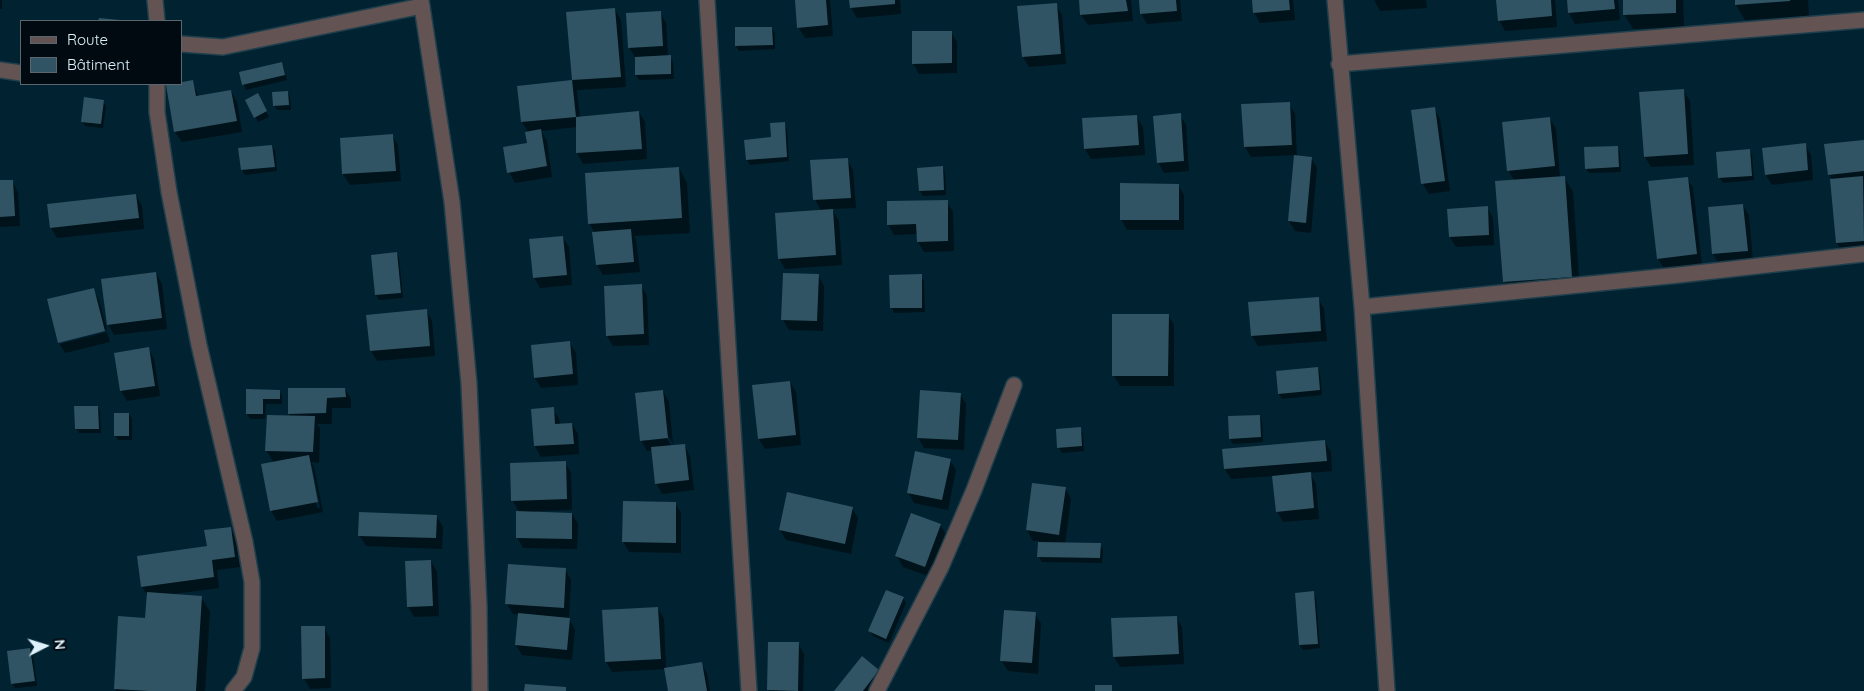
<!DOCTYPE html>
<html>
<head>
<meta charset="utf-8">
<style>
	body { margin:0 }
	#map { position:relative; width:1864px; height:691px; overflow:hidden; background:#002231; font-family:Quicksand,sans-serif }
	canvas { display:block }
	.legend { position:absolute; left:20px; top:20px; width:162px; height:65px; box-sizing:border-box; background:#010a10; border:1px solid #5a676e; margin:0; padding:6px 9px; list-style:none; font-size:15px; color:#dff2fc }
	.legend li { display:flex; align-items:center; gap:10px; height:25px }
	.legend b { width:25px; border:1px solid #5a676e }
	.north { position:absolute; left:20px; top:621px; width:50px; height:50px; -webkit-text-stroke:4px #010a10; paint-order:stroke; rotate:85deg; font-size:14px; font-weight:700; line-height:20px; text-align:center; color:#dff2fc }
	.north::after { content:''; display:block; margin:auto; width:18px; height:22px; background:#dff2fc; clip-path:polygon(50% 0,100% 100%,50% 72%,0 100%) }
</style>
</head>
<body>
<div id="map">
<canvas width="1864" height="691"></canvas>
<ul class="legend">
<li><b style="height:6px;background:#635352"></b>Route</li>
<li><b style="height:14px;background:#305464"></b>Bâtiment</li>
</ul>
<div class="north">N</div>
</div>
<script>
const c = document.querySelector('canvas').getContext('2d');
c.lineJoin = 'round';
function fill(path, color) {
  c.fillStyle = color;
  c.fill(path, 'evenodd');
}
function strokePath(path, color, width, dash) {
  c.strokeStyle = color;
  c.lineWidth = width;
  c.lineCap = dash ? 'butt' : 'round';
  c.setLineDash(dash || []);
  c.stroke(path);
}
const shadow = new Path2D(`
	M 0,0 L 2,0 L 2,9 L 0,9 Z
	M 796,0 L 830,0 L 833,36 L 805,38 L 799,28 Z
	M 850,0 L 900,0 L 901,14 L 857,18 L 851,7 Z
	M 1080,0 L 1131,0 L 1133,21 L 1088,25 L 1081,15 Z
	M 1140,0 L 1180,0 L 1182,21 L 1147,24 L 1141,13 Z
	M 1253,0 L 1293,0 L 1295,20 L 1260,23 L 1254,12 Z
	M 1374,0 L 1426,0 L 1427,8 L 1380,11 Z
	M 1498,0 L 1555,0 L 1557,27 L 1505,31 L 1499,20 Z
	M 1568,0 L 1618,0 L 1620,20 L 1575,24 L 1569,13 Z
	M 1624,0 L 1683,0 L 1684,27 L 1633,29 L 1624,14 Z
	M 1736,0 L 1808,0 L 1809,16 L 1745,20 L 1736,5 Z
	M 1056,5 L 1062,15 L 1066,64 L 1029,67 L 1023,57 Z
	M 615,10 L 621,20 L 626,87 L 577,90 L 580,118 L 639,112 L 645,122 L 647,159 L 583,164 L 577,153 L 577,127 L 541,131 L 547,141 L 552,177 L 515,183 L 509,172 L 528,145 L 528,132 L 522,122 L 519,87 L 573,81 L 567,13 Z
	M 660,12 L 666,23 L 668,56 L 673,61 L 674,79 L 639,80 L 636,75 L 636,59 L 629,47 Z
	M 772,28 L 775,33 L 775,49 L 739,51 L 736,46 Z
	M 951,32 L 957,42 L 957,73 L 919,74 L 913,63 Z
	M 282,63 L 287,80 L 246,90 L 240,73 Z
	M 192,82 L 199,97 L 231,91 L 237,102 L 242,132 L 182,142 L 175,132 L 168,86 Z
	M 1683,90 L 1690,101 L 1694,165 L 1651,167 L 1645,157 L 1641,93 Z
	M 288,92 L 290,97 L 291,110 L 277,110 L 274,105 Z
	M 260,100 L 269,117 L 258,122 L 247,101 Z
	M 103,101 L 106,106 L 103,128 L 85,126 L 82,121 Z
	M 1289,104 L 1295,114 L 1297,157 L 1311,158 L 1317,168 L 1311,233 L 1295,231 L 1289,221 L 1295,155 L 1251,157 L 1245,147 Z
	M 1434,108 L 1440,119 L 1450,191 L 1429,194 L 1423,184 Z
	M 1180,115 L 1186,125 L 1189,171 L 1164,173 L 1158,162 Z
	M 1136,116 L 1143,127 L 1145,155 L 1091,159 L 1085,149 Z
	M 1550,119 L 1556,129 L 1560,177 L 1564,177 L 1573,192 L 1580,292 L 1512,296 L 1504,281 L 1514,180 L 1508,170 Z
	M 784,124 L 787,129 L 789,161 L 750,165 L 747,160 L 772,139 Z
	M 392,135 L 398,145 L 401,181 L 350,185 L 343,174 L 341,139 Z
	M 1864,141 L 1864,252 L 1843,254 L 1837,243 L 1832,179 L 1829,175 Z
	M 1805,145 L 1811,155 L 1813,180 L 1772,185 L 1766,175 Z
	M 272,146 L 275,151 L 277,171 L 245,175 L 242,170 Z
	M 1617,147 L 1620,152 L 1621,172 L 1589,173 L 1586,168 Z
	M 1749,150 L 1752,155 L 1754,180 L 1723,183 L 1720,178 L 1717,153 Z
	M 847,159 L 853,170 L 856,208 L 832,209 L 839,221 L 842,265 L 785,269 L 779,258 L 821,211 L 815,199 Z
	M 942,167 L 945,172 L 946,195 L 923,196 L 920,191 Z
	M 679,168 L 687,183 L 690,233 L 634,236 L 636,240 L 640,272 L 603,275 L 597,265 L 595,233 L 589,223 Z
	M 1687,178 L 1693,188 L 1702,264 L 1664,269 L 1658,258 Z
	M 12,181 L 18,192 L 20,226 L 0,227 L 0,182 Z
	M 1178,185 L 1184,195 L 1184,230 L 1127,230 L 1121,219 Z
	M 136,195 L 142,206 L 144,229 L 57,238 L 51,228 Z
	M 947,202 L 953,212 L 954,251 L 924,252 L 918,242 L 918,234 L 894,235 L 888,224 Z
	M 1743,205 L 1749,216 L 1753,261 L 1719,264 L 1713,254 L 1709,208 Z
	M 1487,207 L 1493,218 L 1494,245 L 1456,247 L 1450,237 L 1448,210 Z
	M 562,237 L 569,247 L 572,285 L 540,288 L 534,277 Z
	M 396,253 L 399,258 L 403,298 L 379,300 L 376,295 L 372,256 Z
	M 156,273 L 162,284 L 167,329 L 114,335 L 108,324 Z
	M 818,275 L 824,286 L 823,331 L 789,330 L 783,320 Z
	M 921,276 L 924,281 L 925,312 L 894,313 L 892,308 Z
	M 641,285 L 647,296 L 649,345 L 613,346 L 607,336 Z
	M 93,289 L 99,300 L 107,330 L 60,341 L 60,344 L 107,332 L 110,342 L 65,353 L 59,343 Z
	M 1318,298 L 1324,309 L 1327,341 L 1258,346 L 1252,336 Z
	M 426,310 L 432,321 L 435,356 L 377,361 L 371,351 Z
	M 1168,315 L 1174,325 L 1174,386 L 1120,386 L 1114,376 Z
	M 570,343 L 576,353 L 578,385 L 541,388 L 535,378 Z
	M 148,348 L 154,359 L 160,396 L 127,401 L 121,391 Z
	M 1317,368 L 1320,373 L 1322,395 L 1282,399 L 1279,394 Z
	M 790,382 L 796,392 L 801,445 L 765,449 L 759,439 Z
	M 345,389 L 351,399 L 351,408 L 332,408 L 332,424 L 317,424 L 320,428 L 319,463 L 311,462 L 314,467 L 323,512 L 277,521 L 271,510 L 274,463 L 267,451 L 291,417 L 289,413 ZM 310,466 L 312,466 L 320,508 L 317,508 Z
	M 247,390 L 279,391 L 282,396 L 282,404 L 266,404 L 265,419 L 250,419 L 247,414 Z
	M 663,391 L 669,402 L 673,444 L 666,432 L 664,433 L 672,447 L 684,445 L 690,456 L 694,490 L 662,494 L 656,483 L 653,450 L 647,451 L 641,440 Z
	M 960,394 L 966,404 L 964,450 L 924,448 L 918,437 Z
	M 98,407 L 100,412 L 101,433 L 79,433 L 76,428 Z
	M 553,409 L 559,419 L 560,425 L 572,424 L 578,434 L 579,454 L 541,457 L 535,446 L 533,410 Z
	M 129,414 L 132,419 L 132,440 L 118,440 L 115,435 Z
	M 1260,416 L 1262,421 L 1263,442 L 1233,444 L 1230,439 Z
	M 1080,429 L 1083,434 L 1084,451 L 1062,453 L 1059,448 L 1057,430 Z
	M 1325,442 L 1331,452 L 1332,471 L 1310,473 L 1316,484 L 1319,519 L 1283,522 L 1277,511 L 1274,476 L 1231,479 L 1225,469 Z
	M 950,460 L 956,470 L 948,510 L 914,503 L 908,492 Z
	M 565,462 L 571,473 L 572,510 L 535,511 L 535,513 L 572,514 L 578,524 L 577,549 L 523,548 L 517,537 L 519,512 L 513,501 Z
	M 1065,488 L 1071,499 L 1065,544 L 1100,545 L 1103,550 L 1102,563 L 1042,562 L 1039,557 L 1039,541 L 1033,541 L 1027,530 Z
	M 675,503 L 681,513 L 681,553 L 629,552 L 623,541 Z
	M 852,508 L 858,518 L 851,554 L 786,540 L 780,530 Z
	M 912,515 L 940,525 L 947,536 L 931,577 L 903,567 L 897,556 Z
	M 437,517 L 443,527 L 442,549 L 366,546 L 360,536 Z
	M 230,528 L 236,539 L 240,567 L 217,570 L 219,588 L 173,594 L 201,597 L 210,612 L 205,691 L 116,691 L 115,688 L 146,619 L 148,596 L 142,587 L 138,557 L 208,547 Z
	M 431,561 L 437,572 L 439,616 L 414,617 L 408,606 Z
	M 565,569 L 571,580 L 569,618 L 575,630 L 572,660 L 522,655 L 516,645 L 519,615 L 513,614 L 507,604 Z
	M 1313,592 L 1316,598 L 1320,648 L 1303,650 L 1300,645 Z
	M 903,598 L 906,603 L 889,643 L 873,636 L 870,631 Z
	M 658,608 L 664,619 L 666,669 L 701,663 L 707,673 L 710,691 L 669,691 L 666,669 L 612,672 L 606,662 Z
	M 1035,613 L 1041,624 L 1038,674 L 1008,671 L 1002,661 Z
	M 1176,617 L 1182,627 L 1184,664 L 1120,667 L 1114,657 Z
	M 324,627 L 330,638 L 331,688 L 310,689 L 304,678 Z
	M 798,643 L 804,654 L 803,691 L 769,691 Z
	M 30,650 L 33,655 L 37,686 L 15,688 L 12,683 Z
	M 862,658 L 879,671 L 885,681 L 877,691 L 836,691 Z`);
const building = new Path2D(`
	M 795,0 L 826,0 L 828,25 L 797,28 Z
	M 849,0 L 895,0 L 895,4 L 850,8 Z
	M 1079,0 L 1126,0 L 1128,11 L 1080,15 Z
	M 1139,0 L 1176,0 L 1177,11 L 1140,14 Z
	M 1252,0 L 1289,0 L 1290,10 L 1253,13 Z
	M 1496,0 L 1551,0 L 1552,16 L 1498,21 Z
	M 1567,0 L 1614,0 L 1615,9 L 1568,13 Z
	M 1623,0 L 1676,0 L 1676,13 L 1623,15 Z
	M 1735,0 L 1790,0 L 1790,1 L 1735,5 Z
	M 1057,3 L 1061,54 L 1022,57 L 1017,6 Z
	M 615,8 L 621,77 L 572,80 L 566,12 Z
	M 661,11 L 663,46 L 628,48 L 626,13 Z
	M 99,18 L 120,20 L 120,21 L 98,21 Z
	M 735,27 L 772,27 L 773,45 L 735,46 Z
	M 912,31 L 952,31 L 952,63 L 912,64 Z
	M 671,55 L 671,74 L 635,75 L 635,57 Z
	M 282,62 L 285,75 L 242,85 L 239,72 Z
	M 193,80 L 196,96 L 231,90 L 237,121 L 174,132 L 166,85 Z
	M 572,80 L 576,117 L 521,122 L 517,86 Z
	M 1684,89 L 1688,154 L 1644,157 L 1639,92 Z
	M 288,91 L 289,105 L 273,106 L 272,92 Z
	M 258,93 L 267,111 L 254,118 L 245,100 Z
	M 84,97 L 104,100 L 101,124 L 81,122 Z
	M 1290,102 L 1292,145 L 1244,147 L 1241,104 Z
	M 1435,107 L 1445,181 L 1421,184 L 1411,110 Z
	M 639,111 L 642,149 L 576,153 L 576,117 Z
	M 1181,113 L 1184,161 L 1157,163 L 1153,116 Z
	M 1137,115 L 1139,145 L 1084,149 L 1082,118 Z
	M 1550,117 L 1555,166 L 1507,171 L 1502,122 Z
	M 785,122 L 787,157 L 746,160 L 744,140 L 771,137 L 770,123 Z
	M 541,129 L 547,166 L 507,173 L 503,147 L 527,143 L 525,132 Z
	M 393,134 L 396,171 L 342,174 L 340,138 Z
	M 1864,140 L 1864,171 L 1828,175 L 1824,144 Z
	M 1806,143 L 1808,170 L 1765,175 L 1762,148 Z
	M 272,145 L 275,167 L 241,170 L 238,148 Z
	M 1618,146 L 1619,167 L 1585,169 L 1584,147 Z
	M 1750,149 L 1752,176 L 1718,178 L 1716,152 Z
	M 1294,155 L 1312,157 L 1306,223 L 1288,221 Z
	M 848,158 L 851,198 L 813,200 L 810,160 Z
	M 943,166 L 944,190 L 919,191 L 917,168 Z
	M 679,167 L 682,218 L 588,224 L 585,173 Z
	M 1565,176 L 1572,277 L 1503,282 L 1495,181 Z
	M 1863,176 L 1864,241 L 1836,243 L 1830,179 Z
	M 1688,177 L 1697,254 L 1657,259 L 1648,181 Z
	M 0,180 L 13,180 L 15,216 L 0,217 Z
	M 1120,183 L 1179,184 L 1179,220 L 1120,220 Z
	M 136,194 L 139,218 L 50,228 L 47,204 Z
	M 948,200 L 948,241 L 917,242 L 916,224 L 887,225 L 887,201 Z
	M 1743,204 L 1748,251 L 1712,254 L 1708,207 Z
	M 1488,206 L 1489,235 L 1449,237 L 1447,209 Z
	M 833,209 L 836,255 L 778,259 L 775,213 Z
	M 631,229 L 634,262 L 596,265 L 592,232 Z
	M 563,236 L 567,275 L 533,278 L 529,239 Z
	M 397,252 L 401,293 L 375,295 L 371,255 Z
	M 156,272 L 162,318 L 107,325 L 101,279 Z
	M 783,273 L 819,274 L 817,321 L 781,320 Z
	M 922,274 L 922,308 L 890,308 L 889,275 Z
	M 642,284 L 644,334 L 606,336 L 604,286 Z
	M 94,288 L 105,331 L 58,343 L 47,299 Z
	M 1319,297 L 1321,331 L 1251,336 L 1248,302 Z
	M 427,309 L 430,346 L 370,351 L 366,315 Z
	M 1112,314 L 1169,314 L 1168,376 L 1112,376 Z
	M 570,341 L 573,374 L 534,378 L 531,345 Z
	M 149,347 L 155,386 L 120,391 L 114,353 Z
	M 1318,367 L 1320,390 L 1278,394 L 1276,371 Z
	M 790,381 L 796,435 L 758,439 L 752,385 Z
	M 288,388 L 345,388 L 346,397 L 327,398 L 326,413 L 288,414 Z
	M 246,389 L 280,390 L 280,399 L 263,399 L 263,414 L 246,414 Z
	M 663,390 L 668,438 L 640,441 L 635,393 Z
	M 920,390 L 961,393 L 958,440 L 917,438 Z
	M 74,406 L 98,406 L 99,429 L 75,429 Z
	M 554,407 L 555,424 L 572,423 L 574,444 L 534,446 L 531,409 Z
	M 114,413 L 129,413 L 129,436 L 114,436 Z
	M 267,415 L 315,416 L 313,452 L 265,451 Z
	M 1260,415 L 1261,437 L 1229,439 L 1228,416 Z
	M 1081,427 L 1082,446 L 1057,448 L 1056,429 Z
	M 1325,440 L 1327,461 L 1224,469 L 1222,449 Z
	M 685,444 L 689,480 L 655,484 L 651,447 Z
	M 915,451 L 951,459 L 942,500 L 907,493 Z
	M 309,455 L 318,502 L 270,511 L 261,464 Z
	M 566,461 L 567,499 L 511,501 L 510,463 Z
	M 1311,472 L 1314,508 L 1276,512 L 1272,476 Z
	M 1032,483 L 1066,487 L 1059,535 L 1026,530 Z
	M 787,492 L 853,507 L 845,544 L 779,530 Z
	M 623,501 L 676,502 L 676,543 L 622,542 Z
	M 516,511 L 572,513 L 572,539 L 516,538 Z
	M 359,512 L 437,515 L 436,538 L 358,536 Z
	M 911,513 L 941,524 L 925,567 L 895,556 Z
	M 231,527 L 235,557 L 212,560 L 214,577 L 141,587 L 137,556 L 207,546 L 204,530 Z
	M 1038,542 L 1101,543 L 1100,558 L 1037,557 Z
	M 431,560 L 433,606 L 407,607 L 405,561 Z
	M 508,564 L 566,568 L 564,608 L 505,604 Z
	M 886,590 L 904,597 L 886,639 L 868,631 Z
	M 1314,591 L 1318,644 L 1299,645 L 1295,593 Z
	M 147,592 L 202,596 L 196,691 L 149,691 L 114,689 L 118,616 L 145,618 Z
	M 658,607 L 661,659 L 605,662 L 602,610 Z
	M 1004,610 L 1036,612 L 1032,663 L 1000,661 Z
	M 518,613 L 570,618 L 567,650 L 515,645 Z
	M 1177,616 L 1179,654 L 1113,657 L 1111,618 Z
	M 301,626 L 325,626 L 325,678 L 302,679 Z
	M 768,642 L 799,642 L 798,691 L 767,690 Z
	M 30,648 L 35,681 L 11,684 L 7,651 Z
	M 862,656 L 879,670 L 863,691 L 834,691 Z
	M 702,662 L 707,691 L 668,691 L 664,668 Z
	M 525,684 L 566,687 L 566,691 L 524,691 Z
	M 1095,685 L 1112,685 L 1112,691 L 1095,691 Z`);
const minor = new Path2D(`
	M 155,0 L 157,21
	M 421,0 L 452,202 L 469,384 L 479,607 L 480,691
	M 707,0 L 749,691
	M 1335,0 L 1362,307 L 1387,691
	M 181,44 L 223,47 L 422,6
	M 1339,64 L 1864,20
	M 0,70 L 21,73
	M 157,84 L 157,112 L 169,192 L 199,345 L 245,542 L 252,582 L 252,648 L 244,677 L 233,691
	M 1362,307 L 1679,275 L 1864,254
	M 877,691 L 941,567 L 974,490 L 1014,385`);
fill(shadow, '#0007');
fill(building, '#305464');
strokePath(minor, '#1f3f4d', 18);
strokePath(minor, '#635352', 15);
</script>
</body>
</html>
